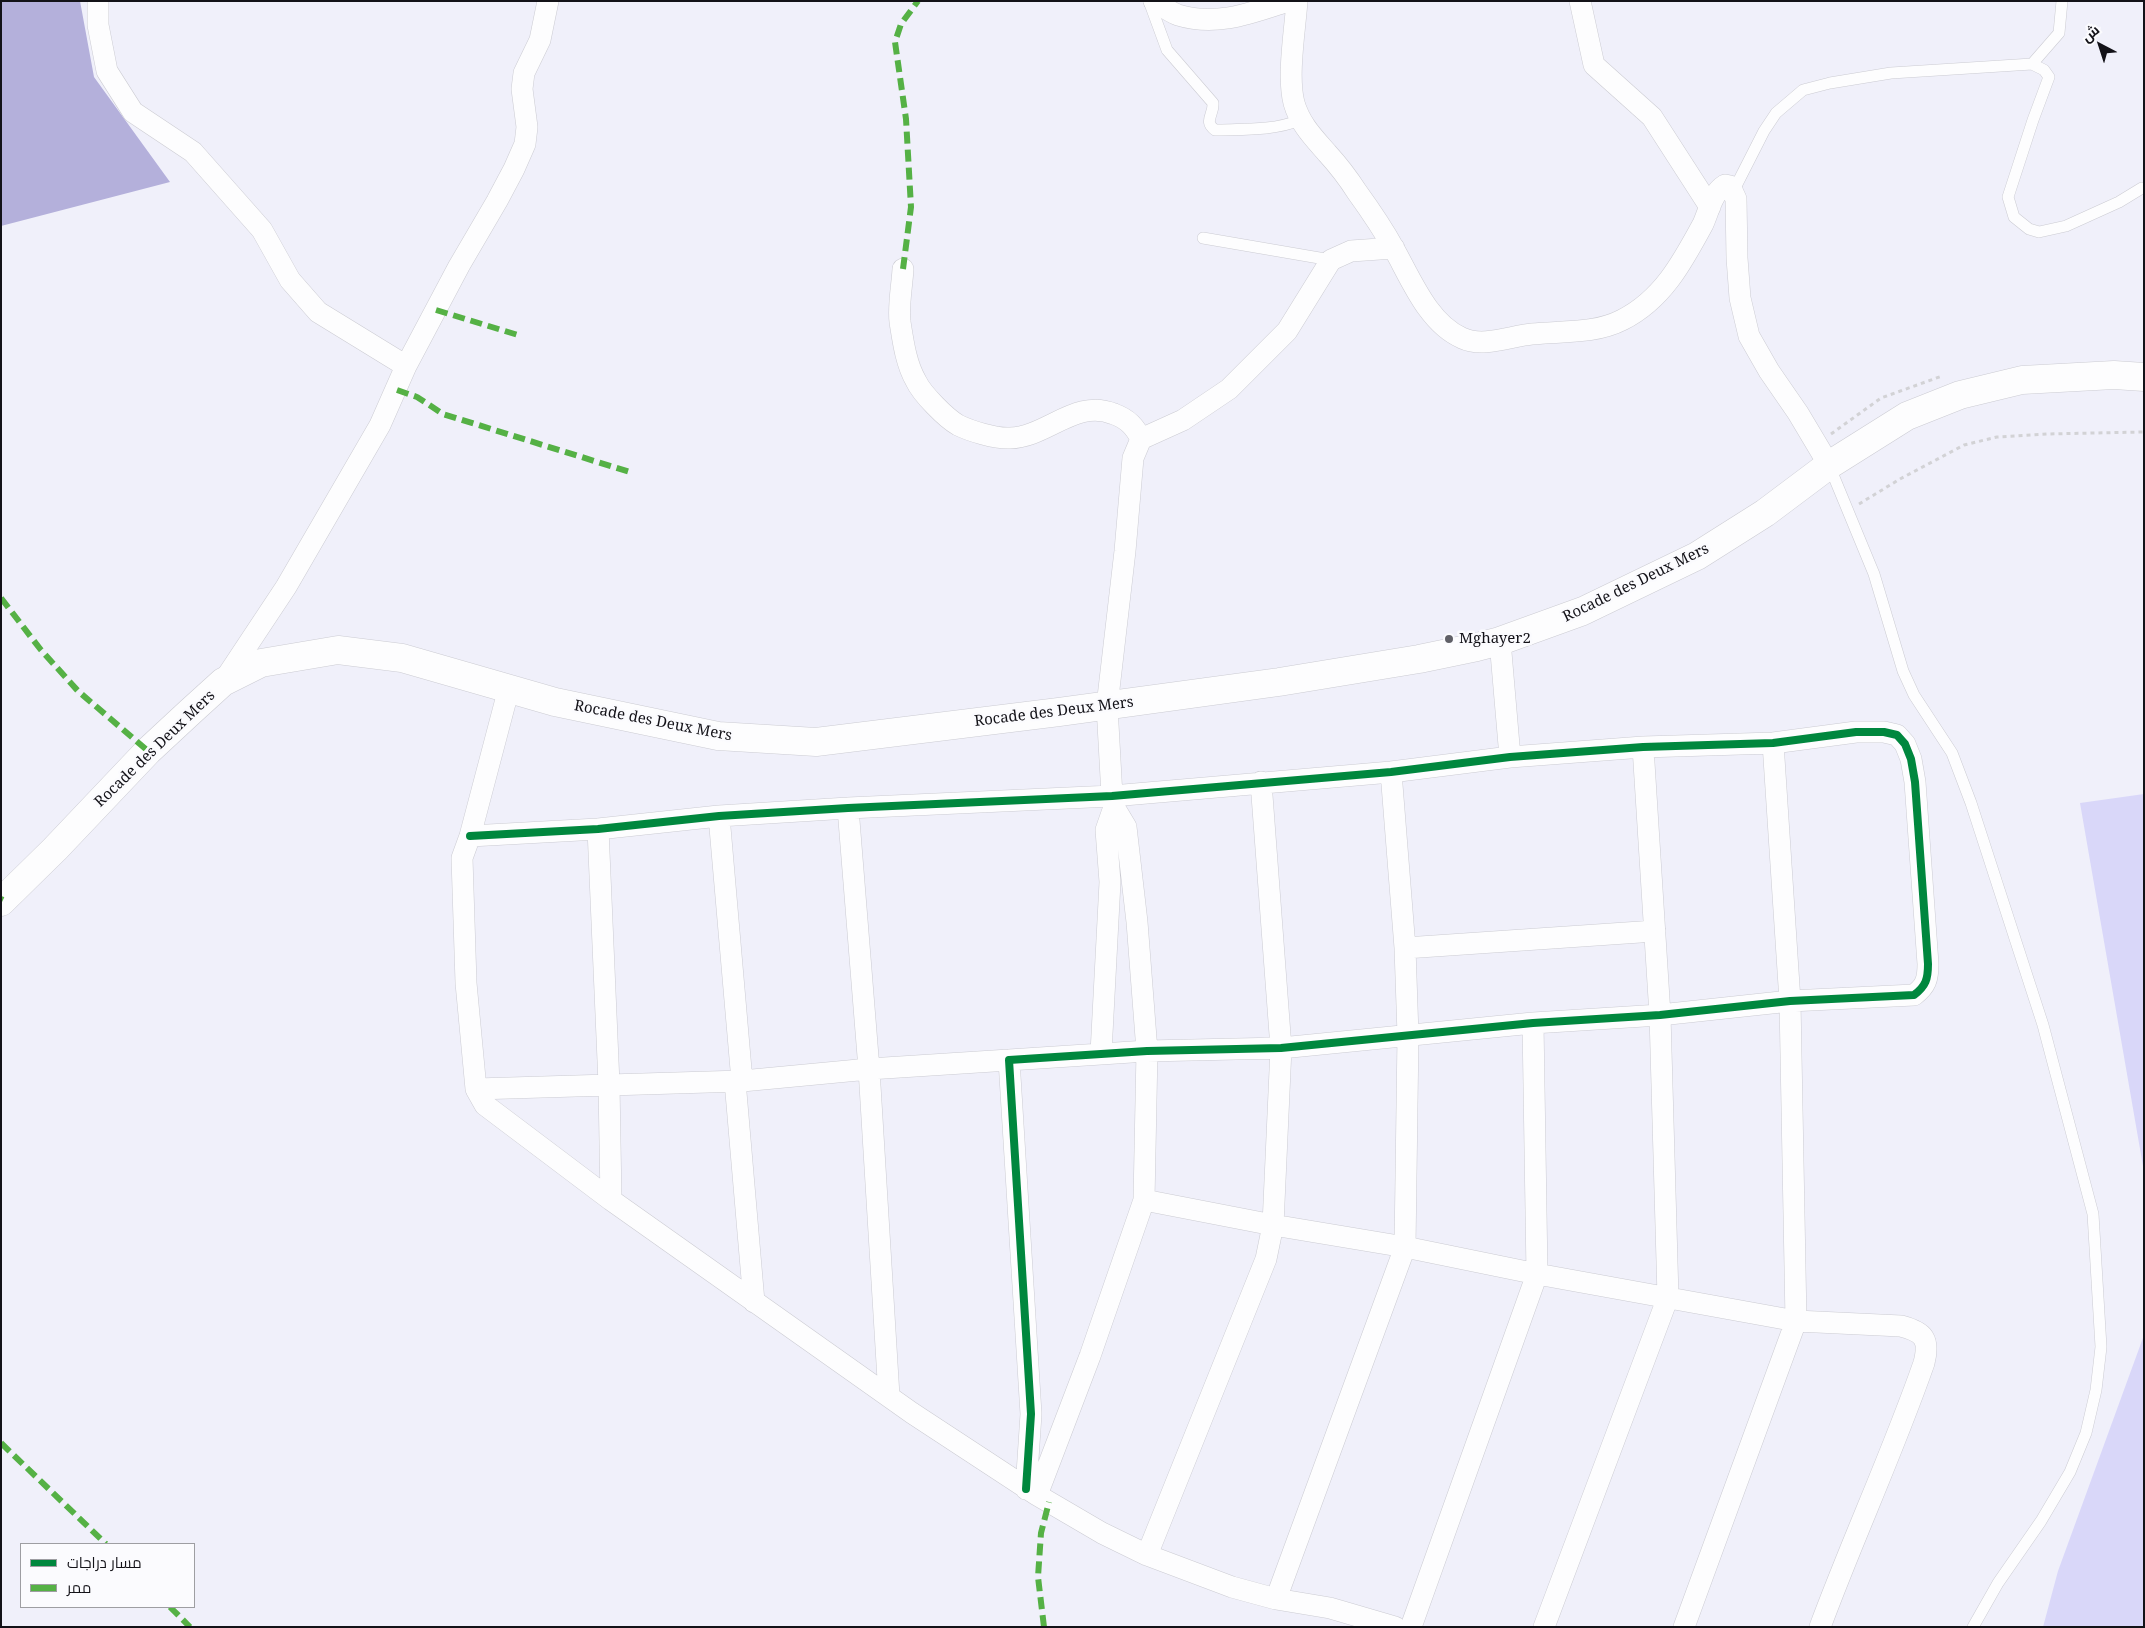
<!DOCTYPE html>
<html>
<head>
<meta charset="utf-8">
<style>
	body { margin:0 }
	#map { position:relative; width:2145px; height:1628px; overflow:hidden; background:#f0f0fa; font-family:"Noto Serif",Cairo,serif }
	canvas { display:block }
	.frame { position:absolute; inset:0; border:2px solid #131218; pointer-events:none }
	.legend { position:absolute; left:20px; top:1543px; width:175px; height:65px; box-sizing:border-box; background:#fbfbfe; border:1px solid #9e9ea2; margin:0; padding:6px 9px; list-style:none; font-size:15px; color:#131218 }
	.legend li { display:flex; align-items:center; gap:10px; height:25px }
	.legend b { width:25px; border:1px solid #9e9ea2 }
	.north { position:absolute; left:2075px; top:20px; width:50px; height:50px; -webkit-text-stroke:4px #fbfbfe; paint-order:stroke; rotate:320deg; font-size:14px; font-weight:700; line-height:20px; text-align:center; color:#131218 }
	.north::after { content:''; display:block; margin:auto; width:18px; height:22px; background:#131218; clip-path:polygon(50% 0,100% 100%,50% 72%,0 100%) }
</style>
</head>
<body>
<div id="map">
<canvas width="2145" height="1628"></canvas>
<div class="frame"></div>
<ul class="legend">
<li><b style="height:6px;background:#00873e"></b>مسار دراجات</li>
<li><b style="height:6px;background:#55b145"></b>ممر</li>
</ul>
<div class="north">ش</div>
</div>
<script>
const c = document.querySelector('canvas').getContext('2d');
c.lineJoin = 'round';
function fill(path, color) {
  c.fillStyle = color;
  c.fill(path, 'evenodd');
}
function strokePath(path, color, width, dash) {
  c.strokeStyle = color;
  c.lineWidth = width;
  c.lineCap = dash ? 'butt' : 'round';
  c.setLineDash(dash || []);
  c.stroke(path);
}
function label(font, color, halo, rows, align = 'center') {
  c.font = font + ' "Noto Serif",serif';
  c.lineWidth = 5;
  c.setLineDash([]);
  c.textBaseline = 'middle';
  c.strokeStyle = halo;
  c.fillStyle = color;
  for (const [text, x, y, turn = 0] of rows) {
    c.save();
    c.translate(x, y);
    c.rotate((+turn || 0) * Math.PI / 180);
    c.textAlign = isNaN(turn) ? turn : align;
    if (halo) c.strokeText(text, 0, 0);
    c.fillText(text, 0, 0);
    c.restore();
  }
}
const green = new Path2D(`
	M 2144,794 L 2144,1172 L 2080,803 Z
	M 2144,1335 L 2144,1627 L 2043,1627 L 2058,1571 Z`);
const water = new Path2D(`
	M 1,1 L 80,1 L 94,77 L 170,182 L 1,226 Z`);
const path = new Path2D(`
	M 1831,434 L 1881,398 L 1942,376
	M 1859,504 L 1900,479 L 1964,445 L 1997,437 L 2048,434 L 2144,432`);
const lane = new Path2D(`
	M 1149,1 L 1167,50 L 1213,103 C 1214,115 1203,121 1215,130 C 1244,129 1273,131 1300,120
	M 2032,64 L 2044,70 L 2049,77 L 2033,120 L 2008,197 L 2014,217 L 2029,229 L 2039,232 L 2066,226 L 2119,202 L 2142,188
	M 1734,190 L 1764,131 L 1776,113 L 1803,90 L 1830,83 L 1891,73 L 2032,64 L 2059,33 L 2062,1
	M 1203,238 L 1331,260
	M 1829,465 L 1874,574 L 1903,671 L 1914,695 L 1952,753 L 1971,803 L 2043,1025 L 2093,1214 L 2101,1347 L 2096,1390 L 2086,1433 L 2070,1472 L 2041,1521 L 1998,1583 L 1973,1627`);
const street = new Path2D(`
	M 98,1 L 98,25 L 107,71 L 133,112 L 193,152 L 262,230 L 290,280 L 318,312 L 406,366
	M 1154,1 C 1162,6 1170,12 1178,15 C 1217,27 1251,13 1288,1
	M 1297,1 C 1295,30 1287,76 1294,103 C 1300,124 1313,137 1327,153 C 1338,165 1348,178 1357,192 C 1370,210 1383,229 1394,249 C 1411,279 1428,323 1462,338 C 1483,348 1511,336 1532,334 C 1561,331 1595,334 1622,320 C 1662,300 1682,263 1703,224 C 1709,211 1712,193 1725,185 L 1730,186 L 1736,199 L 1737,258 L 1740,298 L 1749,336 L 1769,371 L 1798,413 L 1829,465
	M 1580,1 L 1594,65 L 1652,117 L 1710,207
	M 903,269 C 902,286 898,306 900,322 C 903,341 906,364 916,381 C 922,394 946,418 958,425 C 970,431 996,439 1010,438 C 1047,437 1076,398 1114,414 C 1128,419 1135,427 1141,439
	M 1500,641 L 1510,757
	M 223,682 L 286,587 L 380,425 L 406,366 L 459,266 L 497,201 L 514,169 L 525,144 L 527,127 L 522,89 L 524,73 L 540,40 L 548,1
	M 509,688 L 470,836 L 462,858 L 466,983 L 476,1089 L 485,1105 L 611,1200 L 912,1413 L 1037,1495 L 1090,1356 L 1144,1200 L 1147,1051 L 1137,922 L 1126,827 L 1114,807 L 1112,796 L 1107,706 L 1125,551 L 1133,458 L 1141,439 L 1183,420 L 1229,389 L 1287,331 L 1331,260 L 1351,251 L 1394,248
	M 848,808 L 869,1069 L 889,1396
	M 719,816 L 742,1081
	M 598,829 L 609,1084 L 611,1200
	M 470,836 L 598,829 L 719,816 L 848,808 L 1112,796 L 1391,772 L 1510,757 L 1643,747 L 1773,743 L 1856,732 L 1884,732 L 1897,735 L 1905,744 L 1911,759 L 1915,782 L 1928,964 C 1928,979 1926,986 1914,995 L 1790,1001 L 1660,1015 L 1533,1023 L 1281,1048 L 1147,1051 L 1009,1060 L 1031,1414 L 1026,1489
	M 1405,948 L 1655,931
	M 1101,1053 L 1110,882 L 1106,830 L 1114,807
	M 735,1081 L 754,1302
	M 476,1089 L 742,1081 L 869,1069 L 1009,1060
	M 1144,1200 L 1273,1225 L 1405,1247 L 1537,1274 L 1796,1321 L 1901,1326 C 1924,1332 1930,1339 1924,1363 C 1893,1452 1853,1538 1820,1627
	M 1037,1495 L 1102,1533 L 1147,1555 L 1232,1587 L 1276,1599 L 1330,1608 L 1395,1627
	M 1147,1555 L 1266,1259 L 1273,1225 L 1281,1048 L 1261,782
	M 1276,1599 L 1405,1247 L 1408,1035 L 1405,948 L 1391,772
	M 1411,1627 L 1537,1274 L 1533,1023
	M 1544,1627 L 1668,1297 L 1660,1015 L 1643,747
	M 1684,1627 L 1796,1321 L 1790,1001 L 1773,743`);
const highway = new Path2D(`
	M 1,902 L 55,849 L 148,751 L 190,712 L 223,682 L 261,663 L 338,650 L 402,658 L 555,702 L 646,721 L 718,736 L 816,742 L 1059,712 L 1279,682 L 1419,659 L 1477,647 L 1500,641 L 1583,611 L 1697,556 L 1765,513 L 1829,465 L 1907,416 L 1960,395 L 2022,380 L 2114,375 L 2144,377`);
const quiet = new Path2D(`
	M 903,269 L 911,207 L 906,119 L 895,42 L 901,24 L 918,1
	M 436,310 L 518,335
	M 397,390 L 417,397 L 443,414 L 633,473
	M 1,598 L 41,650 L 78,691 L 148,751
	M 1,899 L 3,900
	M 1,1443 L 106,1544
	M 170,1607 L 190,1627
	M 1044,1627 L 1038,1577 L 1041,1533 L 1049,1502`);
const cycleway = new Path2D(`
	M 470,836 L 598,829 L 719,816 L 848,808 L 1112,796 L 1391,772 L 1510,757 L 1643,747 L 1773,743 L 1856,732 L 1884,732 L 1897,735 L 1905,744 L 1911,759 L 1915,782 L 1928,964 C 1928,979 1926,986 1914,995 L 1790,1001 L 1660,1015 L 1533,1023 L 1281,1048 L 1147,1051 L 1009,1060 L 1031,1414 L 1026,1489`);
const markers = [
	[1449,639,5,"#606067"]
];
const streetNames = [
	["Rocade des Deux Mers",1636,583,-26],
	["Rocade des Deux Mers",1054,712,-7],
	["Rocade des Deux Mers",653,721,11],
	["Rocade des Deux Mers",155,749,-44]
];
const poiNames = [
	["Mghayer2",1459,639]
];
fill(green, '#d9d7f9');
fill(water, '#b4b0db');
strokePath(lane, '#cbcbd2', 12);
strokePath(street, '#cbcbd2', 22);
strokePath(highway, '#cbcbd2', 29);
strokePath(path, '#d2d2d5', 3, [4, 4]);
strokePath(lane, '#fdfdfe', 11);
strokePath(street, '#fdfdfe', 21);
strokePath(highway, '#fdfdfe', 28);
strokePath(quiet, '#55b145', 6, [12, 6]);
strokePath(cycleway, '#00873e', 8);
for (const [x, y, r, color] of markers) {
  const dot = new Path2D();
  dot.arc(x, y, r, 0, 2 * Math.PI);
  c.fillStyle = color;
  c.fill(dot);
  strokePath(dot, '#fbfbfe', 2);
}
label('15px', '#131218', '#fbfbfe', streetNames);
label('15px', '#131218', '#fbfbfe', poiNames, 'left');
</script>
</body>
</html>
